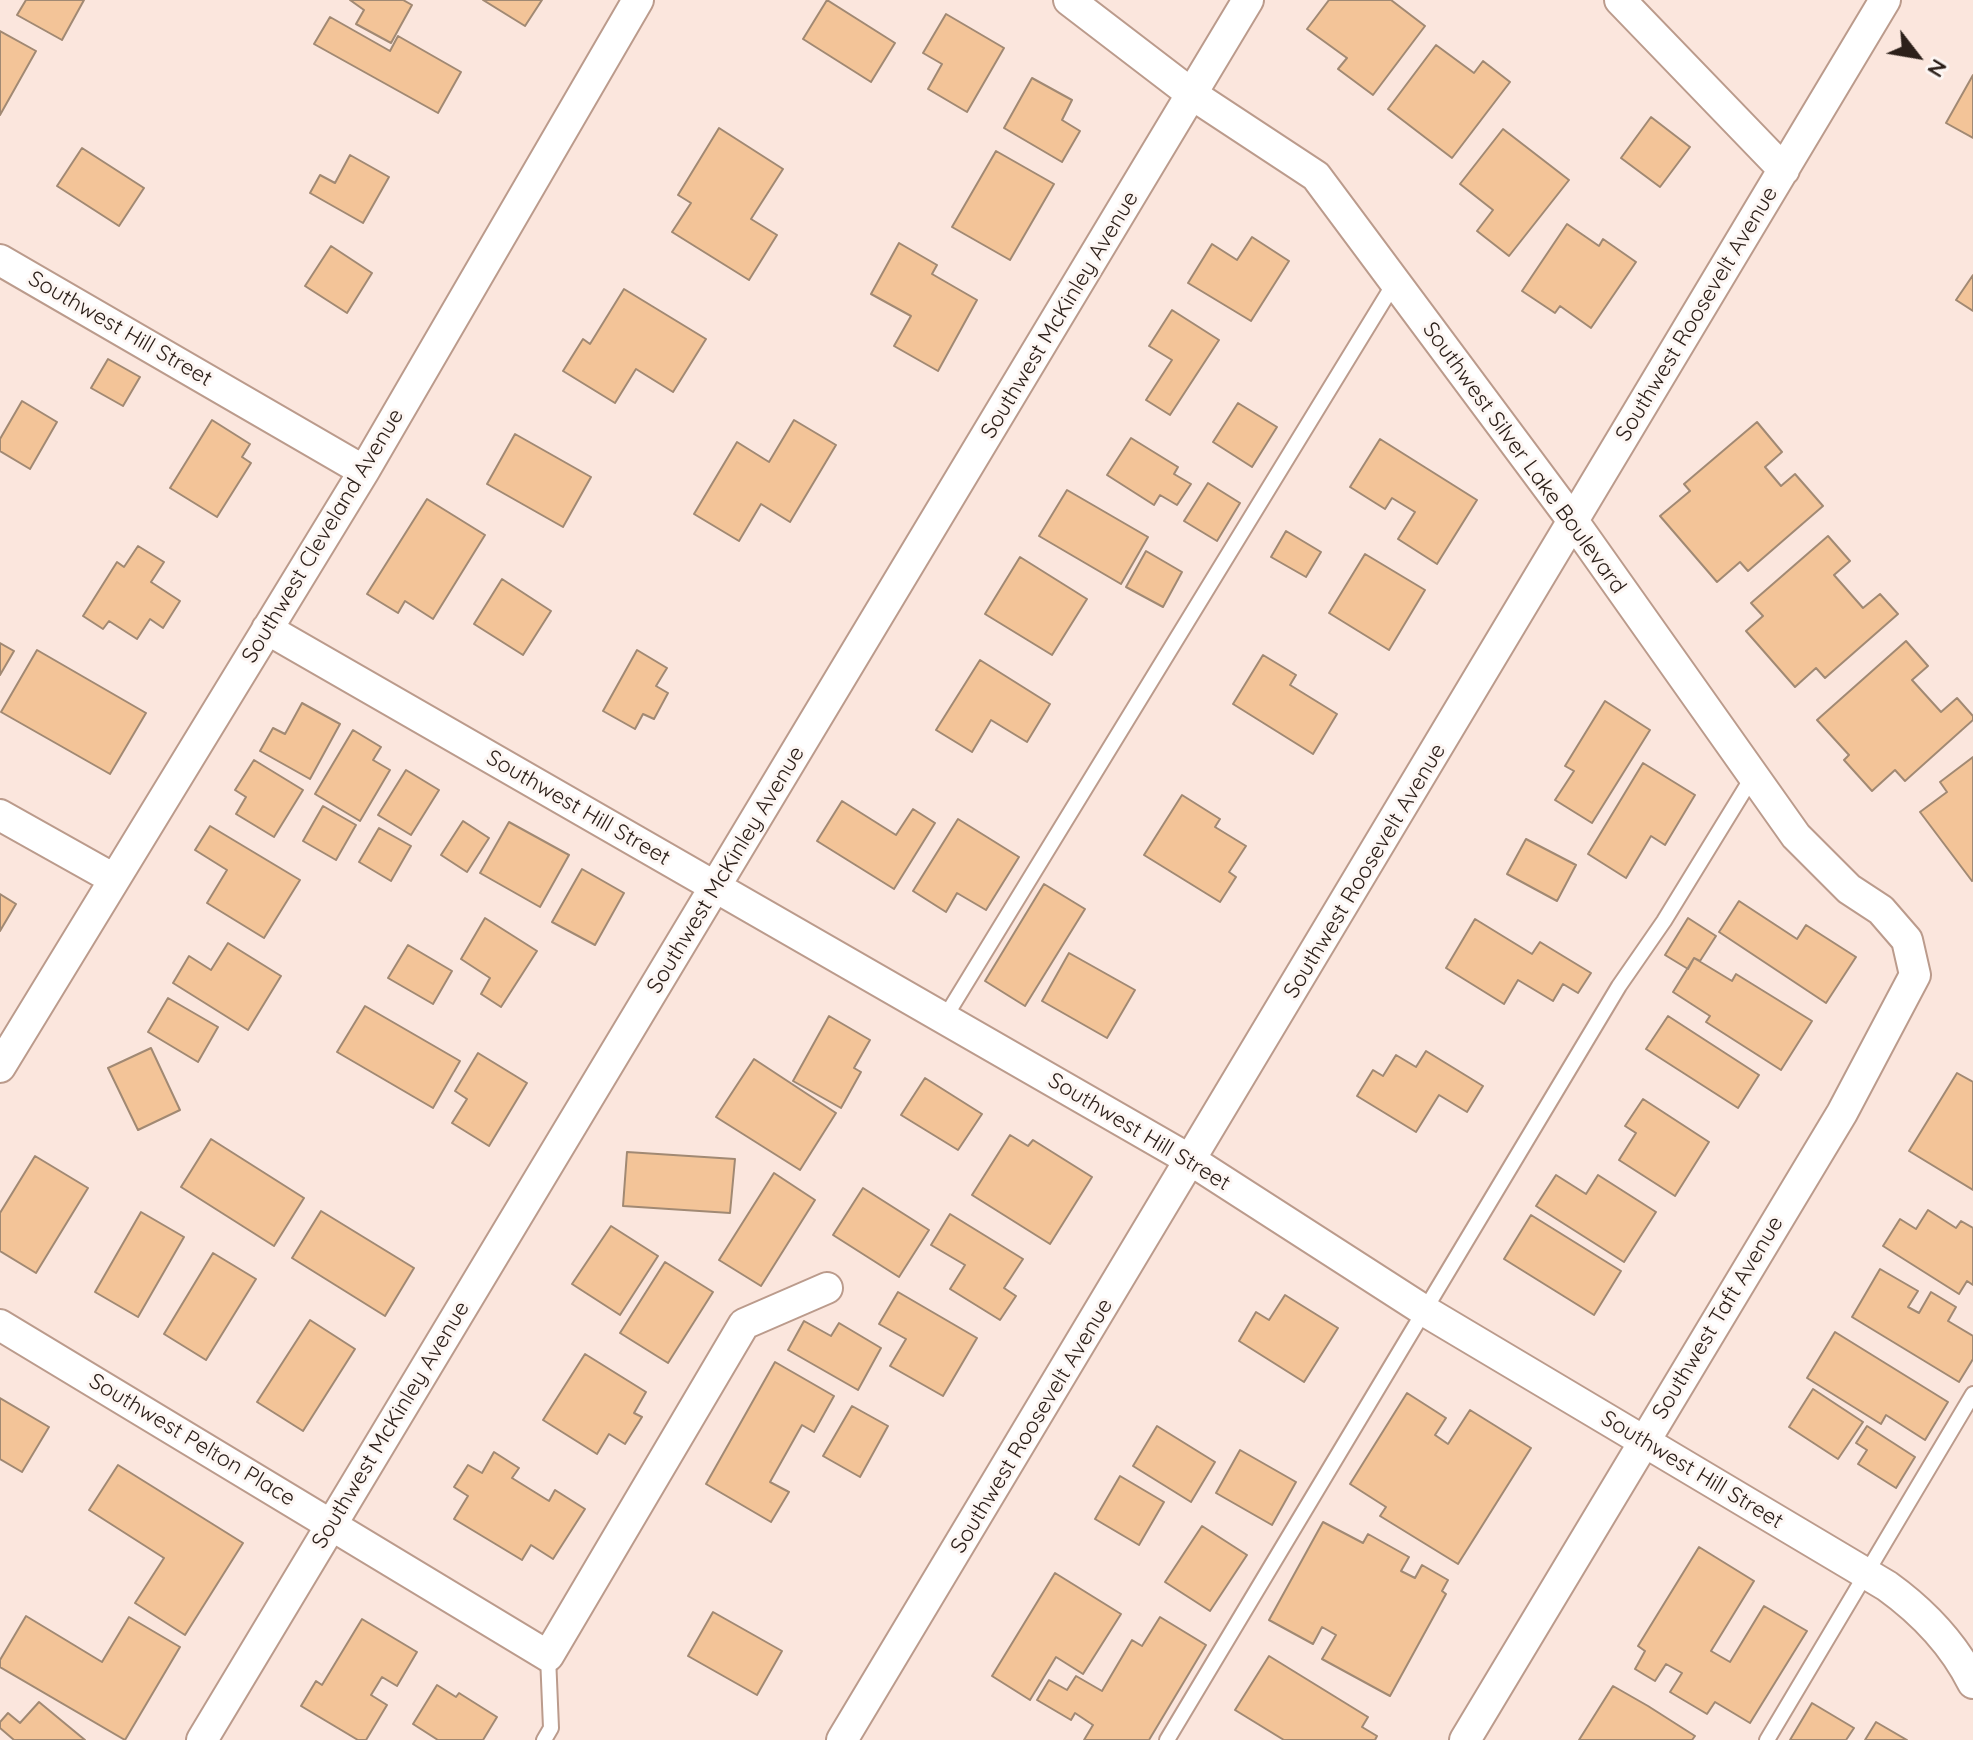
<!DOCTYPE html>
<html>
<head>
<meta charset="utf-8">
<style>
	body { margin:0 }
	#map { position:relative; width:1973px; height:1740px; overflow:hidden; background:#fbe6dd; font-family:Quicksand,sans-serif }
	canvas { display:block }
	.north { position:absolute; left:1877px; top:16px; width:80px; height:80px; -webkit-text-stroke:6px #fdf6f3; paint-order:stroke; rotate:121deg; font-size:22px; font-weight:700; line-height:32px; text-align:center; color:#2c201a }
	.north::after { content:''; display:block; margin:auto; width:28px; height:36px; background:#2c201a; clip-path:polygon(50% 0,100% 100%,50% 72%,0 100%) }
</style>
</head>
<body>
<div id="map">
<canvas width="1973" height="1740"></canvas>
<div class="north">N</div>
</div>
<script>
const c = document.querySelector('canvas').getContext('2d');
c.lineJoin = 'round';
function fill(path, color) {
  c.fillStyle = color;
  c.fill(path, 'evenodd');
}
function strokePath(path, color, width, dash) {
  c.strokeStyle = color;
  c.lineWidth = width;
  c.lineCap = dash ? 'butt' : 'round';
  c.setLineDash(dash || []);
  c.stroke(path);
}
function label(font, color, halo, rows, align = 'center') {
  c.font = font + ' Quicksand,sans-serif';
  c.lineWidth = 6;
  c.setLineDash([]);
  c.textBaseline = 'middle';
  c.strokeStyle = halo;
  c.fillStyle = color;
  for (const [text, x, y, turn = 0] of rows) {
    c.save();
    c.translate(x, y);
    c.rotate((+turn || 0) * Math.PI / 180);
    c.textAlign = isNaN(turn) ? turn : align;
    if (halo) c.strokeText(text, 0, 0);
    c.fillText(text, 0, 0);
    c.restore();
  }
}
const building = new Path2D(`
	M 26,0 L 84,0 L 62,40 L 17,15 Z
	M 350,0 L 403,0 L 412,5 L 391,43 L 356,24 L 364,10 Z
	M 483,0 L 542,0 L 525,26 Z
	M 827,0 L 895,43 L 871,82 L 803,39 Z
	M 1329,0 L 1391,0 L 1425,26 L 1373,95 L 1338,69 L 1347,58 L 1307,29 Z
	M 946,14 L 1004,48 L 967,112 L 928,89 L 942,64 L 923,53 Z
	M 330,17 L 390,51 L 398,36 L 461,72 L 438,113 L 314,44 Z
	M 0,31 L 36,51 L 0,115 Z
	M 1436,45 L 1474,73 L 1483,61 L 1510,82 L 1452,158 L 1388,109 Z
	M 1973,75 L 1973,138 L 1946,123 Z
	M 1032,78 L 1072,100 L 1062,120 L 1080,131 L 1062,162 L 1004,128 Z
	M 1651,117 L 1690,147 L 1660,187 L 1621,158 Z
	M 719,128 L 783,169 L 751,219 L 777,235 L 749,280 L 672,232 L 691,203 L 678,195 Z
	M 1503,129 L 1569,180 L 1509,256 L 1477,231 L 1493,210 L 1460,184 Z
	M 82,148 L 144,188 L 119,226 L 57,186 Z
	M 996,151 L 1054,184 L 1010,260 L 952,227 Z
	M 350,155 L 389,177 L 363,223 L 310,193 L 320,175 L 335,183 Z
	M 1567,224 L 1599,246 L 1603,239 L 1636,262 L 1591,328 L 1560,306 L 1555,313 L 1522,291 Z
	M 1252,237 L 1289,261 L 1251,321 L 1188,283 L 1212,244 L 1237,260 Z
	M 899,243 L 937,265 L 932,274 L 977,300 L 938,371 L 894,346 L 911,316 L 871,294 Z
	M 331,246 L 372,273 L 347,313 L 305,286 Z
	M 1973,275 L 1973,311 L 1956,300 Z
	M 624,289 L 706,339 L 673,392 L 636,369 L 615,403 L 563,371 L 583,339 L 590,344 Z
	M 1172,310 L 1219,340 L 1170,415 L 1146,400 L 1172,360 L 1149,346 Z
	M 108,359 L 140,377 L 123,406 L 91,388 Z
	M 22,401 L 57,422 L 30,469 L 0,451 L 0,439 Z
	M 1238,403 L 1277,427 L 1252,467 L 1213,442 Z
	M 212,420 L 250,444 L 242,457 L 251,463 L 217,517 L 170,488 Z
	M 794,420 L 836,445 L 790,522 L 761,504 L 739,541 L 694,514 L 737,442 L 769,462 Z
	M 1757,422 L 1782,452 L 1765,467 L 1781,486 L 1795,474 L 1823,506 L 1748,571 L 1740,562 L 1717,582 L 1660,516 L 1690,491 L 1684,484 Z
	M 515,434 L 591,477 L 563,527 L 487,484 Z
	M 1131,438 L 1178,467 L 1174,474 L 1191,484 L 1177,505 L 1160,495 L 1154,505 L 1107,475 Z
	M 1380,439 L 1477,500 L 1437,564 L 1398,539 L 1415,512 L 1392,498 L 1385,509 L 1350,487 Z
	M 1208,483 L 1240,503 L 1217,541 L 1184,521 Z
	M 1067,490 L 1148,537 L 1121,584 L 1039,536 Z
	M 427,499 L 485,535 L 433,619 L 405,601 L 398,613 L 367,594 Z
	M 1286,531 L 1321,552 L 1306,577 L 1271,557 Z
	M 1828,536 L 1850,561 L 1834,575 L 1863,608 L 1880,594 L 1898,614 L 1825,678 L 1816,668 L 1795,687 L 1746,631 L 1763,616 L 1751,603 Z
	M 138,546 L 164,562 L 151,582 L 180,601 L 163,628 L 150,619 L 137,639 L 109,621 L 103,629 L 83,616 L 117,562 L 124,567 Z
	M 1146,551 L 1182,572 L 1163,607 L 1126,587 Z
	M 1365,554 L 1425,590 L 1389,650 L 1329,613 Z
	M 1020,557 L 1087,599 L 1052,655 L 985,614 Z
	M 502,579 L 551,611 L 523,655 L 474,624 Z
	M 1906,641 L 1928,666 L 1912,680 L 1941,712 L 1957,698 L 1973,716 L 1973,720 L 1905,781 L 1895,770 L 1872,791 L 1844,760 L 1849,755 L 1817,720 Z
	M 0,643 L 14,651 L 0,675 Z
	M 37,650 L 146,713 L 110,774 L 1,712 Z
	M 637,650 L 667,668 L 656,686 L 668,693 L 654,719 L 643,714 L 635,729 L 603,711 Z
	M 1263,655 L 1296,675 L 1290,685 L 1337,714 L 1313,754 L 1233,704 Z
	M 980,660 L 1050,704 L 1027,742 L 991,720 L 972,752 L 936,730 Z
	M 1605,701 L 1650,730 L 1592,823 L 1555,800 L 1574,771 L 1565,766 Z
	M 302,703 L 340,724 L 310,779 L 260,751 L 273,728 L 285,734 Z
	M 353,730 L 381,747 L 373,760 L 390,770 L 360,821 L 315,794 Z
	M 1973,757 L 1973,880 L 1972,881 L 1920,812 L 1947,792 L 1940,782 Z
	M 254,760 L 303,790 L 274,837 L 236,814 L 246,797 L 235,790 Z
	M 1643,763 L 1695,795 L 1665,845 L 1651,836 L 1626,878 L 1588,854 Z
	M 406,770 L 439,790 L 411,835 L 378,815 Z
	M 1182,795 L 1220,819 L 1215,827 L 1246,846 L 1229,872 L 1236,877 L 1220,902 L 1144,855 Z
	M 842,801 L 896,835 L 913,809 L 935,823 L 894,889 L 817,841 Z
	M 323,806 L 356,825 L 336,860 L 303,841 Z
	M 958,819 L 1019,857 L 986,910 L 957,893 L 946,912 L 913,891 Z
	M 463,821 L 489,838 L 467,872 L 441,855 Z
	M 509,822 L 569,855 L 540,907 L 480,873 Z
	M 210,826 L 300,880 L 264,938 L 207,903 L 227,870 L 195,850 Z
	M 379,828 L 411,846 L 391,881 L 359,862 Z
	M 1526,839 L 1576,865 L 1557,901 L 1507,874 Z
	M 582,869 L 624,893 L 595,945 L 552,922 Z
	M 1044,884 L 1085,909 L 1025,1006 L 985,981 Z
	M 0,894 L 16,904 L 0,931 Z
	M 1739,901 L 1797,939 L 1806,925 L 1856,957 L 1826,1003 L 1719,932 Z
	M 485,918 L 537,951 L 501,1007 L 481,994 L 490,978 L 461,959 Z
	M 1688,918 L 1716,936 L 1700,961 L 1694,958 L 1688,969 L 1665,955 Z
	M 1475,919 L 1532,954 L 1540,942 L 1591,973 L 1578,993 L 1563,984 L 1553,1001 L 1518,980 L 1504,1004 L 1446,968 Z
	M 228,943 L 281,976 L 248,1030 L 173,983 L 189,956 L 211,970 Z
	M 408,945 L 452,971 L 433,1004 L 388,978 Z
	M 1069,953 L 1135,990 L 1107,1038 L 1042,1001 Z
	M 1694,958 L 1732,981 L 1736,974 L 1812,1021 L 1781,1070 L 1706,1022 L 1710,1016 L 1673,992 Z
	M 168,998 L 218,1027 L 198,1062 L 148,1032 Z
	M 365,1006 L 460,1061 L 433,1108 L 337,1052 Z
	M 829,1016 L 870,1040 L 854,1068 L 861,1072 L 841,1108 L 793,1081 Z
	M 1668,1016 L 1759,1075 L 1738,1108 L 1646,1049 Z
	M 151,1048 L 180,1110 L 138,1130 L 108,1068 Z
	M 1426,1051 L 1483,1086 L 1467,1112 L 1439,1095 L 1416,1132 L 1357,1096 L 1373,1070 L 1383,1076 L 1396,1055 L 1416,1067 Z
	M 478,1053 L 527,1083 L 489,1146 L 452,1123 L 467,1099 L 455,1091 Z
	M 754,1059 L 836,1113 L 800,1170 L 716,1117 Z
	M 1957,1073 L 1973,1082 L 1973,1190 L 1909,1151 Z
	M 925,1078 L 982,1114 L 958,1150 L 901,1115 Z
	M 1643,1099 L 1709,1142 L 1675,1196 L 1619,1160 L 1636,1133 L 1625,1126 Z
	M 1010,1135 L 1028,1146 L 1033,1140 L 1092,1177 L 1050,1244 L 972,1195 Z
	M 211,1139 L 304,1198 L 274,1246 L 181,1187 Z
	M 627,1152 L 735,1159 L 730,1213 L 623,1206 Z
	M 35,1156 L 88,1188 L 36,1273 L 0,1251 L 0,1213 Z
	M 774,1173 L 815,1200 L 761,1286 L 719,1260 Z
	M 1556,1175 L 1586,1194 L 1598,1175 L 1656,1212 L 1624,1262 L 1536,1206 Z
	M 863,1188 L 929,1230 L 899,1277 L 833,1235 Z
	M 1928,1210 L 1956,1228 L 1961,1221 L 1973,1228 L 1973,1285 L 1967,1281 L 1959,1294 L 1883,1246 L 1900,1219 L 1916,1229 Z
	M 321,1211 L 414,1268 L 385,1316 L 292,1258 Z
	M 141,1212 L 184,1237 L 138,1317 L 95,1292 Z
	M 950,1214 L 1023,1259 L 1004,1288 L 1016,1296 L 1000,1320 L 950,1289 L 965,1265 L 931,1245 Z
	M 1531,1215 L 1621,1271 L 1594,1315 L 1504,1259 Z
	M 611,1226 L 658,1256 L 620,1315 L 572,1284 Z
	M 213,1253 L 256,1279 L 206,1360 L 164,1334 Z
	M 665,1262 L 713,1292 L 668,1363 L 620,1333 Z
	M 1880,1269 L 1918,1291 L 1908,1307 L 1919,1313 L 1931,1292 L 1956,1307 L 1948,1321 L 1973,1336 L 1973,1359 L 1959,1382 L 1852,1317 Z
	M 898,1292 L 977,1338 L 943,1396 L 890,1366 L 906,1339 L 879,1324 Z
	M 1285,1295 L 1338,1328 L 1304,1382 L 1239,1341 L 1256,1312 L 1269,1320 Z
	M 310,1320 L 355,1349 L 303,1431 L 257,1402 Z
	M 804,1321 L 831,1336 L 839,1323 L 881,1348 L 858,1390 L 788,1350 Z
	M 1835,1332 L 1948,1402 L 1925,1440 L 1886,1415 L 1881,1424 L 1807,1378 Z
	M 585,1354 L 646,1392 L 634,1413 L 642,1417 L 625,1444 L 609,1434 L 597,1454 L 543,1420 Z
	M 775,1362 L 834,1396 L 814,1432 L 802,1425 L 770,1482 L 789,1492 L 771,1522 L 706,1484 Z
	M 1813,1389 L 1863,1422 L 1838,1459 L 1789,1427 Z
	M 1407,1393 L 1446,1418 L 1435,1435 L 1448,1444 L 1470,1410 L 1531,1448 L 1458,1564 L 1380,1516 L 1386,1507 L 1350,1484 Z
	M 0,1398 L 49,1427 L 22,1472 L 0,1459 Z
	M 852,1406 L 888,1426 L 860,1477 L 823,1456 Z
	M 1157,1426 L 1215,1462 L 1191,1502 L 1133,1466 Z
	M 1867,1426 L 1915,1457 L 1896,1488 L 1858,1464 L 1867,1450 L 1856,1443 Z
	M 1240,1450 L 1296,1482 L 1272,1525 L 1216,1493 Z
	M 494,1452 L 519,1468 L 512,1478 L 549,1501 L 555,1490 L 585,1509 L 553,1559 L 531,1545 L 522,1560 L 454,1519 L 468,1496 L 454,1487 L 468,1465 L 482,1473 Z
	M 118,1465 L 243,1543 L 185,1635 L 135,1603 L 164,1558 L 89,1510 Z
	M 1120,1476 L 1164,1502 L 1139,1545 L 1095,1519 Z
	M 1323,1522 L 1363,1543 L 1368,1534 L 1409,1557 L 1401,1571 L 1415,1578 L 1422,1565 L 1448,1580 L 1442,1591 L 1446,1594 L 1390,1696 L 1322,1659 L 1336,1635 L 1322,1627 L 1313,1644 L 1269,1620 Z
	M 1202,1526 L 1247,1555 L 1210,1611 L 1165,1582 Z
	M 1699,1547 L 1754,1581 L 1711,1651 L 1730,1662 L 1764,1606 L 1807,1631 L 1750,1723 L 1715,1702 L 1707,1714 L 1670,1692 L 1682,1673 L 1666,1664 L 1655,1681 L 1635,1669 L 1645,1651 L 1638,1646 Z
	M 1055,1573 L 1121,1614 L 1083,1674 L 1056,1657 L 1030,1700 L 992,1676 Z
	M 713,1612 L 782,1651 L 757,1695 L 688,1656 Z
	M 26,1616 L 102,1662 L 129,1617 L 180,1647 L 125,1740 L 0,1667 L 0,1660 Z
	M 1160,1617 L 1206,1645 L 1149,1740 L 1084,1740 L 1093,1725 L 1075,1713 L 1071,1720 L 1037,1700 L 1049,1680 L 1067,1690 L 1076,1676 L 1102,1691 L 1132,1640 L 1142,1646 Z
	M 362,1619 L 417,1652 L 397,1686 L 382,1677 L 371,1695 L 387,1705 L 366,1740 L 358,1740 L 301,1706 L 316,1681 L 322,1685 Z
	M 1269,1656 L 1368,1717 L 1362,1727 L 1377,1736 L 1375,1740 L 1284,1740 L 1235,1710 Z
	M 437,1685 L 456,1697 L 459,1693 L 497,1717 L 483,1740 L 438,1740 L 413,1724 Z
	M 1613,1686 L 1648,1706 L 1695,1736 L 1692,1740 L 1579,1740 Z
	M 39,1702 L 85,1740 L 14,1740 L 0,1728 L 0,1722 L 8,1713 L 20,1723 Z
	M 1812,1703 L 1854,1728 L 1846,1740 L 1790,1740 Z
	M 1876,1722 L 1907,1740 L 1865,1740 Z`);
const lane = new Path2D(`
	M 944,1019 L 1395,282
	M 544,1740 L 551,1728 L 548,1656
	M 1167,1740 L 1619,986 L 1664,921 L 1753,776
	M 1767,1740 L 1973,1394`);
const street = new Path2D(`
	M 1069,0 L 1193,95 L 1316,176 L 1573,521 L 1796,836 L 1849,889 L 1881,910 L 1907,940 L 1915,975 L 1842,1113 L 1465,1740
	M 1620,0 L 1784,170
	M 0,260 L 364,471
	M 267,629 L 1192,1161 L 1425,1311 L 1887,1586 C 1923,1612 1953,1643 1973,1683
	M 0,815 L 114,879
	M 0,1067 L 364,471 L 638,0
	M 0,1325 L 548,1656 L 744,1324 L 827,1288
	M 202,1740 L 1248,0
	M 842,1740 L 1885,0`);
const streetNames = [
	["Southwest Roosevelt Avenue",1697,314,-59],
	["Southwest McKinley Avenue",1060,315,-59],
	["Southwest Hill Street",120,329,30],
	["Southwest Silver Lake Boulevard",1524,458,54],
	["Southwest Cleveland Avenue",323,536,-59],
	["Southwest Hill Street",578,808,30],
	["Southwest McKinley Avenue",726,870,-59],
	["Southwest Roosevelt Avenue",1365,871,-59],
	["Southwest Hill Street",1139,1132,31],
	["Southwest Taft Avenue",1718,1318,-59],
	["Southwest McKinley Avenue",391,1425,-59],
	["Southwest Roosevelt Avenue",1032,1426,-59],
	["Southwest Pelton Place",192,1440,31],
	["Southwest Hill Street",1692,1470,31]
];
fill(building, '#f3c498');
strokePath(building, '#a18973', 2);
strokePath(lane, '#bb9b8c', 18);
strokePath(street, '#bb9b8c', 34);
strokePath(lane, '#fff', 14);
strokePath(street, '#fff', 30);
label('22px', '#2c201a', '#fdf6f3', streetNames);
</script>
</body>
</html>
